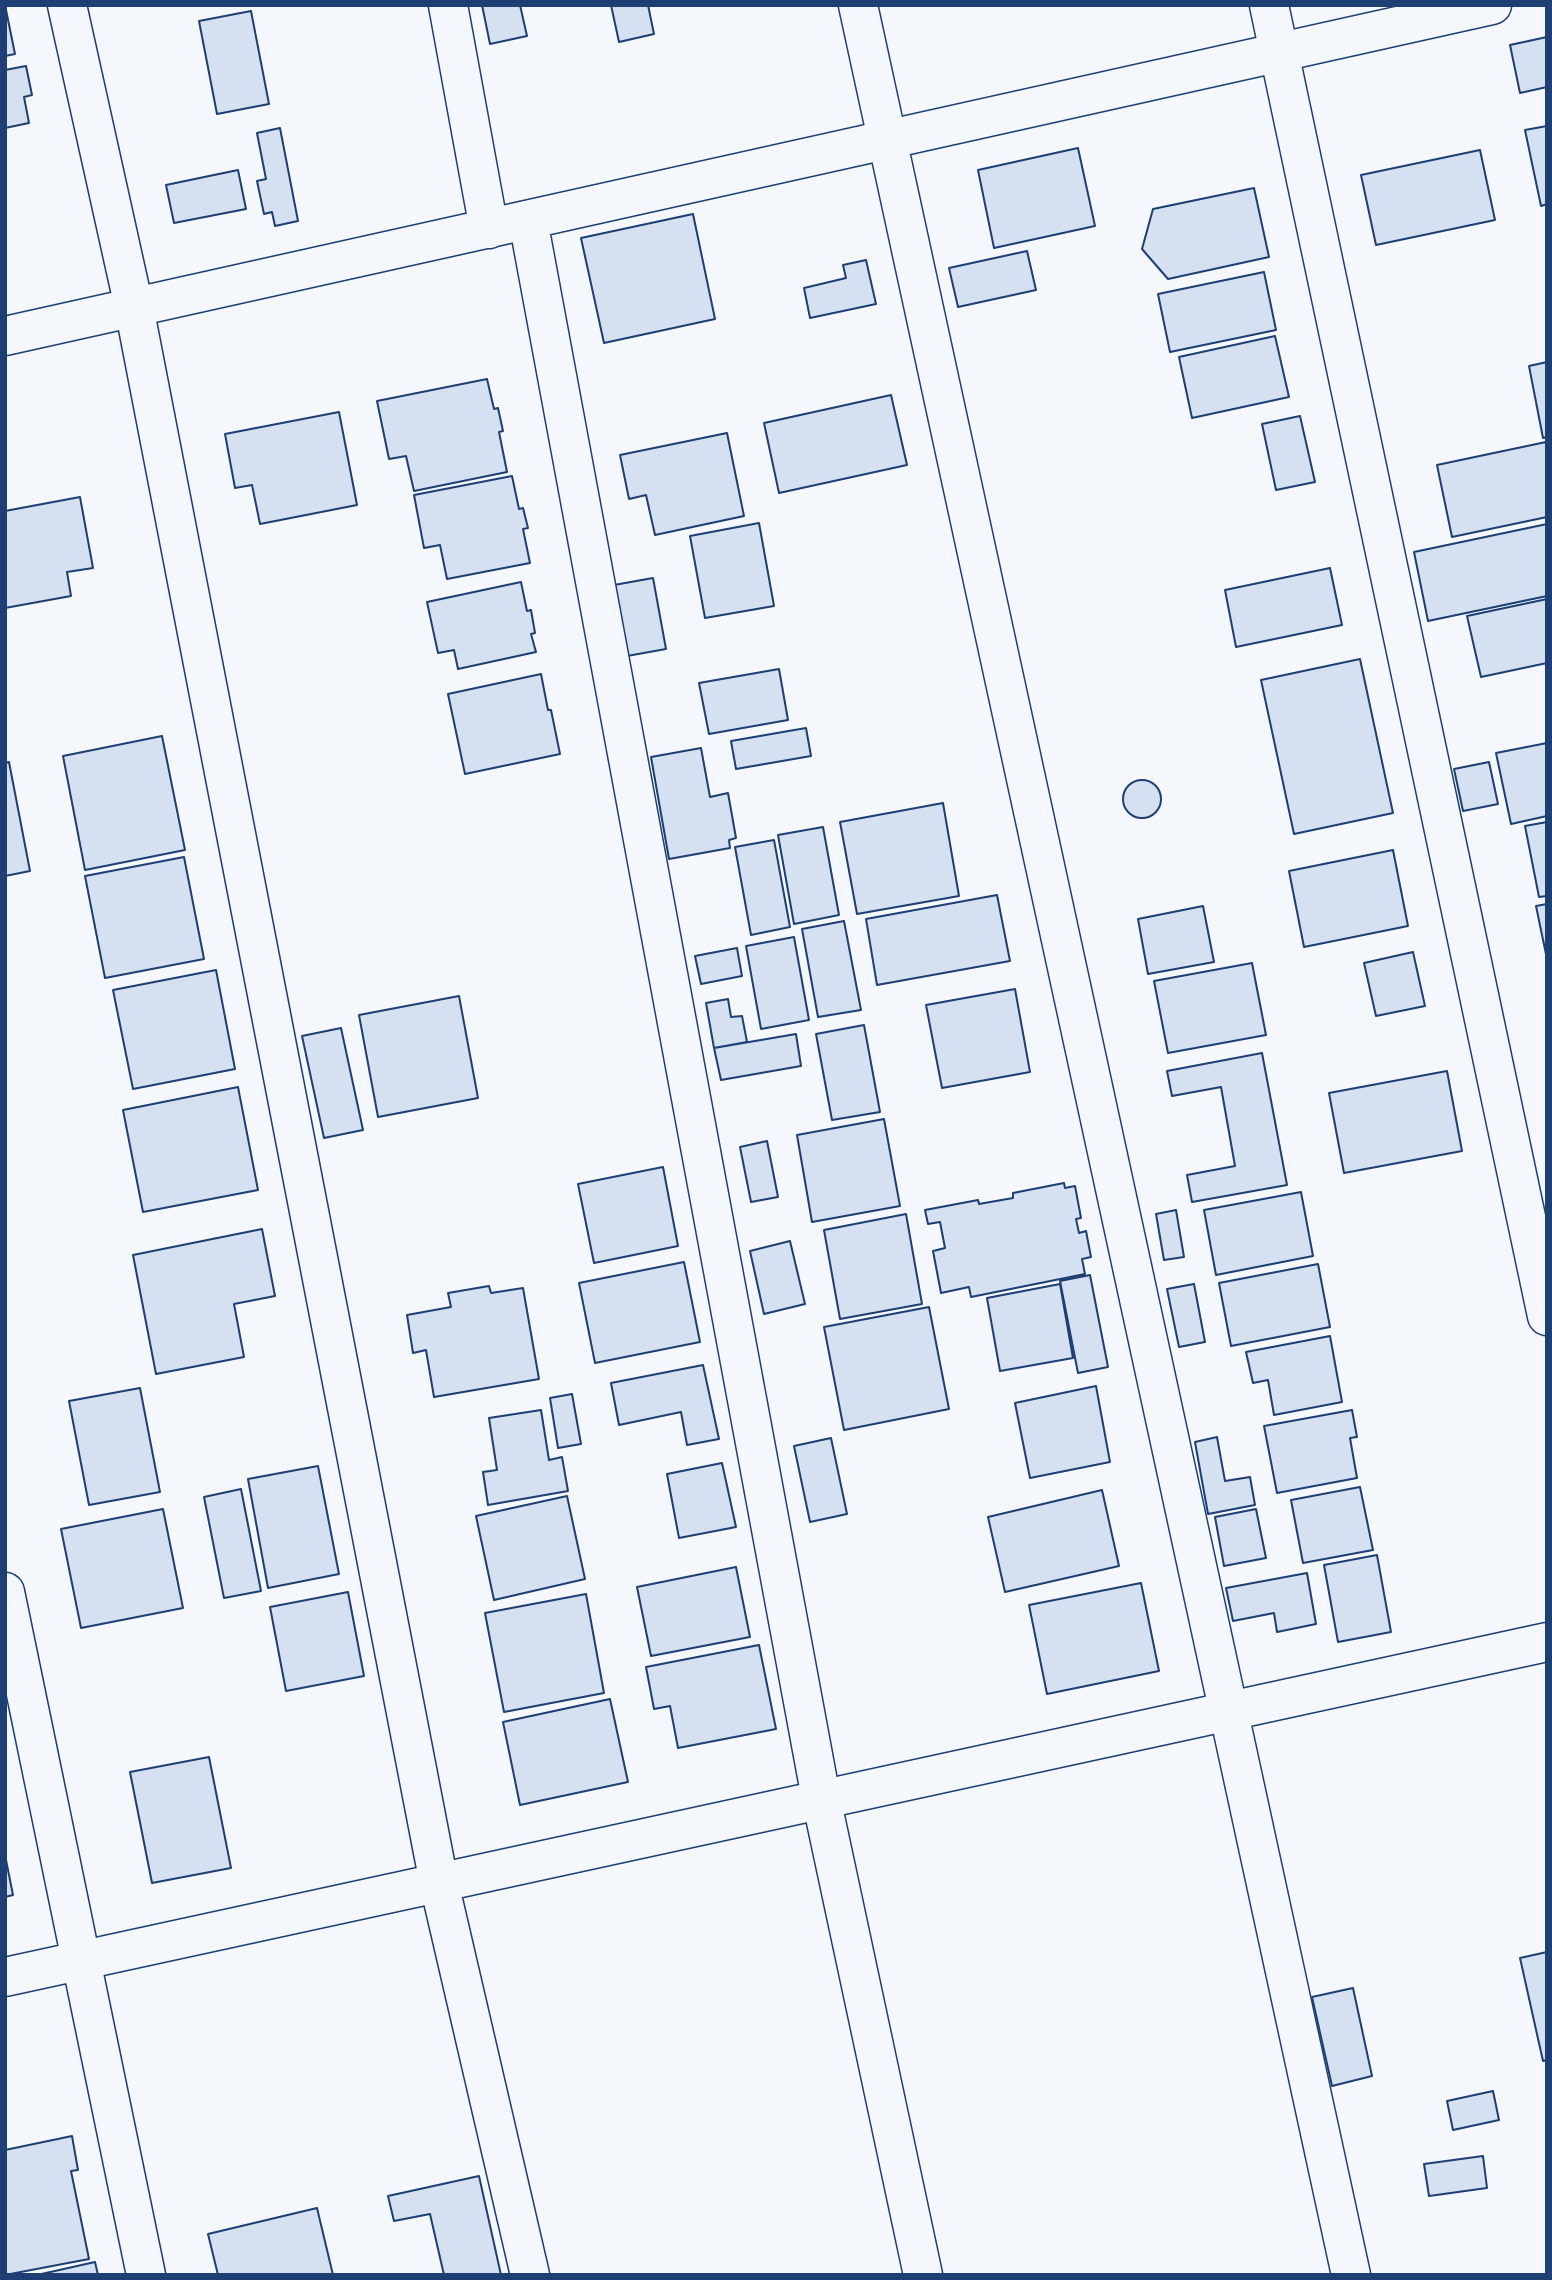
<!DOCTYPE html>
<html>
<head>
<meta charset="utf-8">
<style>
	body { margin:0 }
	#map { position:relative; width:1552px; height:2280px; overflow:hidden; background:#f4f7fb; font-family:Poppins,sans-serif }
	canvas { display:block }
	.frame { position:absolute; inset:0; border:7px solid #1d3f73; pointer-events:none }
</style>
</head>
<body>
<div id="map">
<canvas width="1552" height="2280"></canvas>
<div class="frame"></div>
</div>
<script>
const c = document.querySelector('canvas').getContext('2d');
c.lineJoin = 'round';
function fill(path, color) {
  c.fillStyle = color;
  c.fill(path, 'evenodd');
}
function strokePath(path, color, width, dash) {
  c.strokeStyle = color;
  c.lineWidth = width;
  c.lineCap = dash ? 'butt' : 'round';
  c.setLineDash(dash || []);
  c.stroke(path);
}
const building = new Path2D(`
	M 5,5 L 15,54 L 5,56 Z
	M 482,5 L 520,5 L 527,36 L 490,44 Z
	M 611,5 L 648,5 L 654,34 L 619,42 Z
	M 251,11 L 269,104 L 217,114 L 199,21 Z
	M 1547,37 L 1547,87 L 1520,93 L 1510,45 Z
	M 26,66 L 32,95 L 24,97 L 29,123 L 5,128 L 5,70 Z
	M 1547,126 L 1547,204 L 1541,206 L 1525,130 Z
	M 280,128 L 298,221 L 275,226 L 272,212 L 264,214 L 257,181 L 266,179 L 257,133 Z
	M 1078,148 L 1095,226 L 994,248 L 978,170 Z
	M 1480,150 L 1495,220 L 1376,245 L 1361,175 Z
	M 238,170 L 246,209 L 174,223 L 166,185 Z
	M 1254,188 L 1269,257 L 1168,279 L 1142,249 L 1153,209 Z
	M 693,214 L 715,319 L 604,343 L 581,238 Z
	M 1027,251 L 1036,290 L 958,307 L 949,268 Z
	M 866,260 L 876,304 L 810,318 L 804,288 L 846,278 L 843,265 Z
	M 1264,272 L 1276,330 L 1170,352 L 1158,294 Z
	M 1275,336 L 1289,397 L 1192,418 L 1179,357 Z
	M 1547,362 L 1547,437 L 1543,438 L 1529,366 Z
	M 487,379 L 494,409 L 498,408 L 503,431 L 499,432 L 507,472 L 414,491 L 406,456 L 389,459 L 377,401 Z
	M 891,395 L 907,465 L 779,493 L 764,423 Z
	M 339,412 L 357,505 L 260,524 L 252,485 L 235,488 L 225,434 Z
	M 1300,416 L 1315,482 L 1276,490 L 1262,424 Z
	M 727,433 L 744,516 L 655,535 L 646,495 L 629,499 L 620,455 Z
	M 1546,442 L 1547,517 L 1452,537 L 1437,465 Z
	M 512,476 L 519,509 L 523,508 L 528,528 L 523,529 L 530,563 L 447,579 L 440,545 L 424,548 L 414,495 Z
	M 80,497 L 93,568 L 67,572 L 71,596 L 5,608 L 5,511 Z
	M 759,523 L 774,606 L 705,618 L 690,536 Z
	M 1547,524 L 1547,596 L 1428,621 L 1414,552 Z
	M 1330,568 L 1342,625 L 1236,647 L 1225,590 Z
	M 653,578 L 666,649 L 627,656 L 614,585 Z
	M 521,582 L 527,611 L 531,610 L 535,633 L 531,634 L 536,652 L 458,669 L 454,650 L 438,653 L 427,602 Z
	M 1547,599 L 1547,663 L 1481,677 L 1467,616 Z
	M 1360,659 L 1393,813 L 1294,834 L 1261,680 Z
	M 779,669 L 788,720 L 709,734 L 699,683 Z
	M 541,674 L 548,710 L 551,710 L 560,754 L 465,774 L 448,694 Z
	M 806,728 L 811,756 L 736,769 L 731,741 Z
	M 162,736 L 185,850 L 85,870 L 63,756 Z
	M 1547,743 L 1547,816 L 1511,824 L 1496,753 Z
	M 701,748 L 710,797 L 728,793 L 736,838 L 729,840 L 730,848 L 669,859 L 651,757 Z
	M 9,762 L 30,871 L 5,876 L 5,763 Z
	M 1489,762 L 1498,804 L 1463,811 L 1454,769 Z
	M1123 799a19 19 0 1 1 38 0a19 19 0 1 1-38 0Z
	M 943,803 L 959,896 L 857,914 L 840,822 Z
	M 1547,822 L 1547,896 L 1539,897 L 1525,826 Z
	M 823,827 L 839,915 L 794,924 L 778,835 Z
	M 774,840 L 790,927 L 751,935 L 735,847 Z
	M 1393,850 L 1408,926 L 1304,947 L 1289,871 Z
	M 184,857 L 204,959 L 105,978 L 85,876 Z
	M 997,895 L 1010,961 L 877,985 L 866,919 Z
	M 1547,904 L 1547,959 L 1536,906 Z
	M 1203,906 L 1214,962 L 1148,974 L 1138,919 Z
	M 844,921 L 861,1010 L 818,1017 L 802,929 Z
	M 794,937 L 809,1020 L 761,1029 L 746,946 Z
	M 737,948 L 742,976 L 701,984 L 695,956 Z
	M 1413,952 L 1425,1006 L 1376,1016 L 1364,963 Z
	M 1252,963 L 1266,1035 L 1168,1053 L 1154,981 Z
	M 216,970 L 235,1069 L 133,1089 L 113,990 Z
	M 1015,989 L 1030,1072 L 942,1088 L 926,1005 Z
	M 459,996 L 478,1098 L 378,1117 L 359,1015 Z
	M 728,999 L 731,1017 L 742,1016 L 747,1042 L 714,1048 L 706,1003 Z
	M 864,1025 L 880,1112 L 832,1120 L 816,1034 Z
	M 341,1028 L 363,1130 L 324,1138 L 302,1036 Z
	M 796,1034 L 801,1066 L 721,1080 L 714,1048 Z
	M 1262,1053 L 1287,1185 L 1192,1202 L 1187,1175 L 1235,1166 L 1221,1087 L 1172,1096 L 1167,1071 Z
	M 1447,1071 L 1462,1151 L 1344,1173 L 1329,1093 Z
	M 238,1087 L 258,1190 L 143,1212 L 123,1110 Z
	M 884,1119 L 900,1206 L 812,1222 L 797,1135 Z
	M 767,1141 L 778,1197 L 751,1202 L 740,1147 Z
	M 663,1167 L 678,1246 L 594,1263 L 578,1184 Z
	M 1064,1183 L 1065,1188 L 1075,1186 L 1081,1218 L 1076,1219 L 1079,1233 L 1086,1231 L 1091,1257 L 1082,1259 L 1085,1274 L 971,1297 L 969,1287 L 941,1293 L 933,1251 L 945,1248 L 940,1222 L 928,1224 L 925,1210 L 978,1200 L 979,1204 L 1013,1198 L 1013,1193 Z
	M 1301,1192 L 1313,1256 L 1216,1275 L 1204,1210 Z
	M 1176,1210 L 1184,1257 L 1164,1260 L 1156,1214 Z
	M 906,1214 L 922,1304 L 840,1319 L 824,1230 Z
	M 262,1229 L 275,1296 L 234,1304 L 244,1357 L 156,1374 L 133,1255 Z
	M 790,1241 L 805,1304 L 764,1314 L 750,1251 Z
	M 684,1262 L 700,1342 L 595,1363 L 579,1283 Z
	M 1318,1264 L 1330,1327 L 1231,1346 L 1219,1283 Z
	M 1090,1275 L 1108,1367 L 1078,1373 L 1060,1281 Z
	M 1060,1284 L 1073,1358 L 1000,1371 L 987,1298 Z
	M 1194,1284 L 1205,1342 L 1179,1347 L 1167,1289 Z
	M 489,1286 L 491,1293 L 523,1288 L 539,1379 L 434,1397 L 426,1350 L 413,1353 L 407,1315 L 451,1307 L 448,1293 Z
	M 929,1307 L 949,1409 L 844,1430 L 824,1327 Z
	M 1330,1336 L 1342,1402 L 1274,1415 L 1268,1380 L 1253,1383 L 1246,1352 Z
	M 703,1365 L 719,1439 L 687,1445 L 681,1412 L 619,1425 L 611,1383 Z
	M 1096,1386 L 1110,1462 L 1030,1478 L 1015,1403 Z
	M 140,1388 L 160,1492 L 89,1505 L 69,1401 Z
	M 572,1394 L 581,1444 L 558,1448 L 550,1398 Z
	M 541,1410 L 549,1460 L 562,1457 L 568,1491 L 488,1505 L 483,1472 L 497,1470 L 489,1418 Z
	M 1352,1410 L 1357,1437 L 1350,1438 L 1357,1478 L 1277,1493 L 1264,1426 Z
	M 1217,1437 L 1225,1481 L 1250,1477 L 1255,1505 L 1208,1514 L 1195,1442 Z
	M 831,1438 L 847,1514 L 810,1522 L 794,1446 Z
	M 722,1463 L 736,1527 L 679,1538 L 667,1474 Z
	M 318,1466 L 339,1574 L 268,1588 L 248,1479 Z
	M 1360,1487 L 1373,1550 L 1303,1563 L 1291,1500 Z
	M 241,1489 L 261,1591 L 224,1598 L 204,1497 Z
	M 1102,1490 L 1119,1566 L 1005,1592 L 988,1517 Z
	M 567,1496 L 585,1579 L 494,1600 L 476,1516 Z
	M 163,1509 L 183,1608 L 81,1628 L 61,1529 Z
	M 1256,1509 L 1266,1558 L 1224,1566 L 1215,1517 Z
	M 1377,1555 L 1391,1632 L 1338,1642 L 1324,1565 Z
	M 736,1567 L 750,1637 L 651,1656 L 637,1587 Z
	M 1307,1573 L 1316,1624 L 1277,1632 L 1274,1613 L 1233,1621 L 1226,1588 Z
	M 1141,1583 L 1159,1671 L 1047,1694 L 1029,1605 Z
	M 348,1592 L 364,1676 L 286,1691 L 270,1607 Z
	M 586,1594 L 604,1693 L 504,1712 L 485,1613 Z
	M 759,1645 L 776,1729 L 678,1748 L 670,1706 L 654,1709 L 646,1667 Z
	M 610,1699 L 628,1782 L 520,1805 L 503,1722 Z
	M 209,1757 L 231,1868 L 152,1883 L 130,1772 Z
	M 5,1855 L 13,1895 L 5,1897 Z
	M 1547,1952 L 1547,2060 L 1543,2061 L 1520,1958 Z
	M 1353,1988 L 1372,2076 L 1332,2086 L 1312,1997 Z
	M 1493,2091 L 1499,2120 L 1453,2130 L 1447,2101 Z
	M 72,2136 L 78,2170 L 71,2171 L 89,2259 L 5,2275 L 5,2150 Z
	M 1483,2156 L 1487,2188 L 1429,2196 L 1424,2164 Z
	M 479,2176 L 501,2275 L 444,2275 L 430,2214 L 394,2221 L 388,2196 Z
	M 317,2208 L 333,2275 L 218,2275 L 208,2234 Z
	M 95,2262 L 98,2275 L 37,2275 Z`);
const street = new Path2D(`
	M 67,5 L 134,307 L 439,1883 L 530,2275
	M 448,5 L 489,229
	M 858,5 L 1351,2275
	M 1269,5 L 1547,1316
	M 528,220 L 821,1798 L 923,2275
	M 5,336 L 1492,5
	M 5,1592 L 146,2275
	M 5,1977 L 1547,1642`);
fill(building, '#d5e0f0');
strokePath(building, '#1d3f73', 2);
strokePath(street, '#1d3f73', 41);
strokePath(street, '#f4f7fb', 38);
</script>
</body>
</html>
